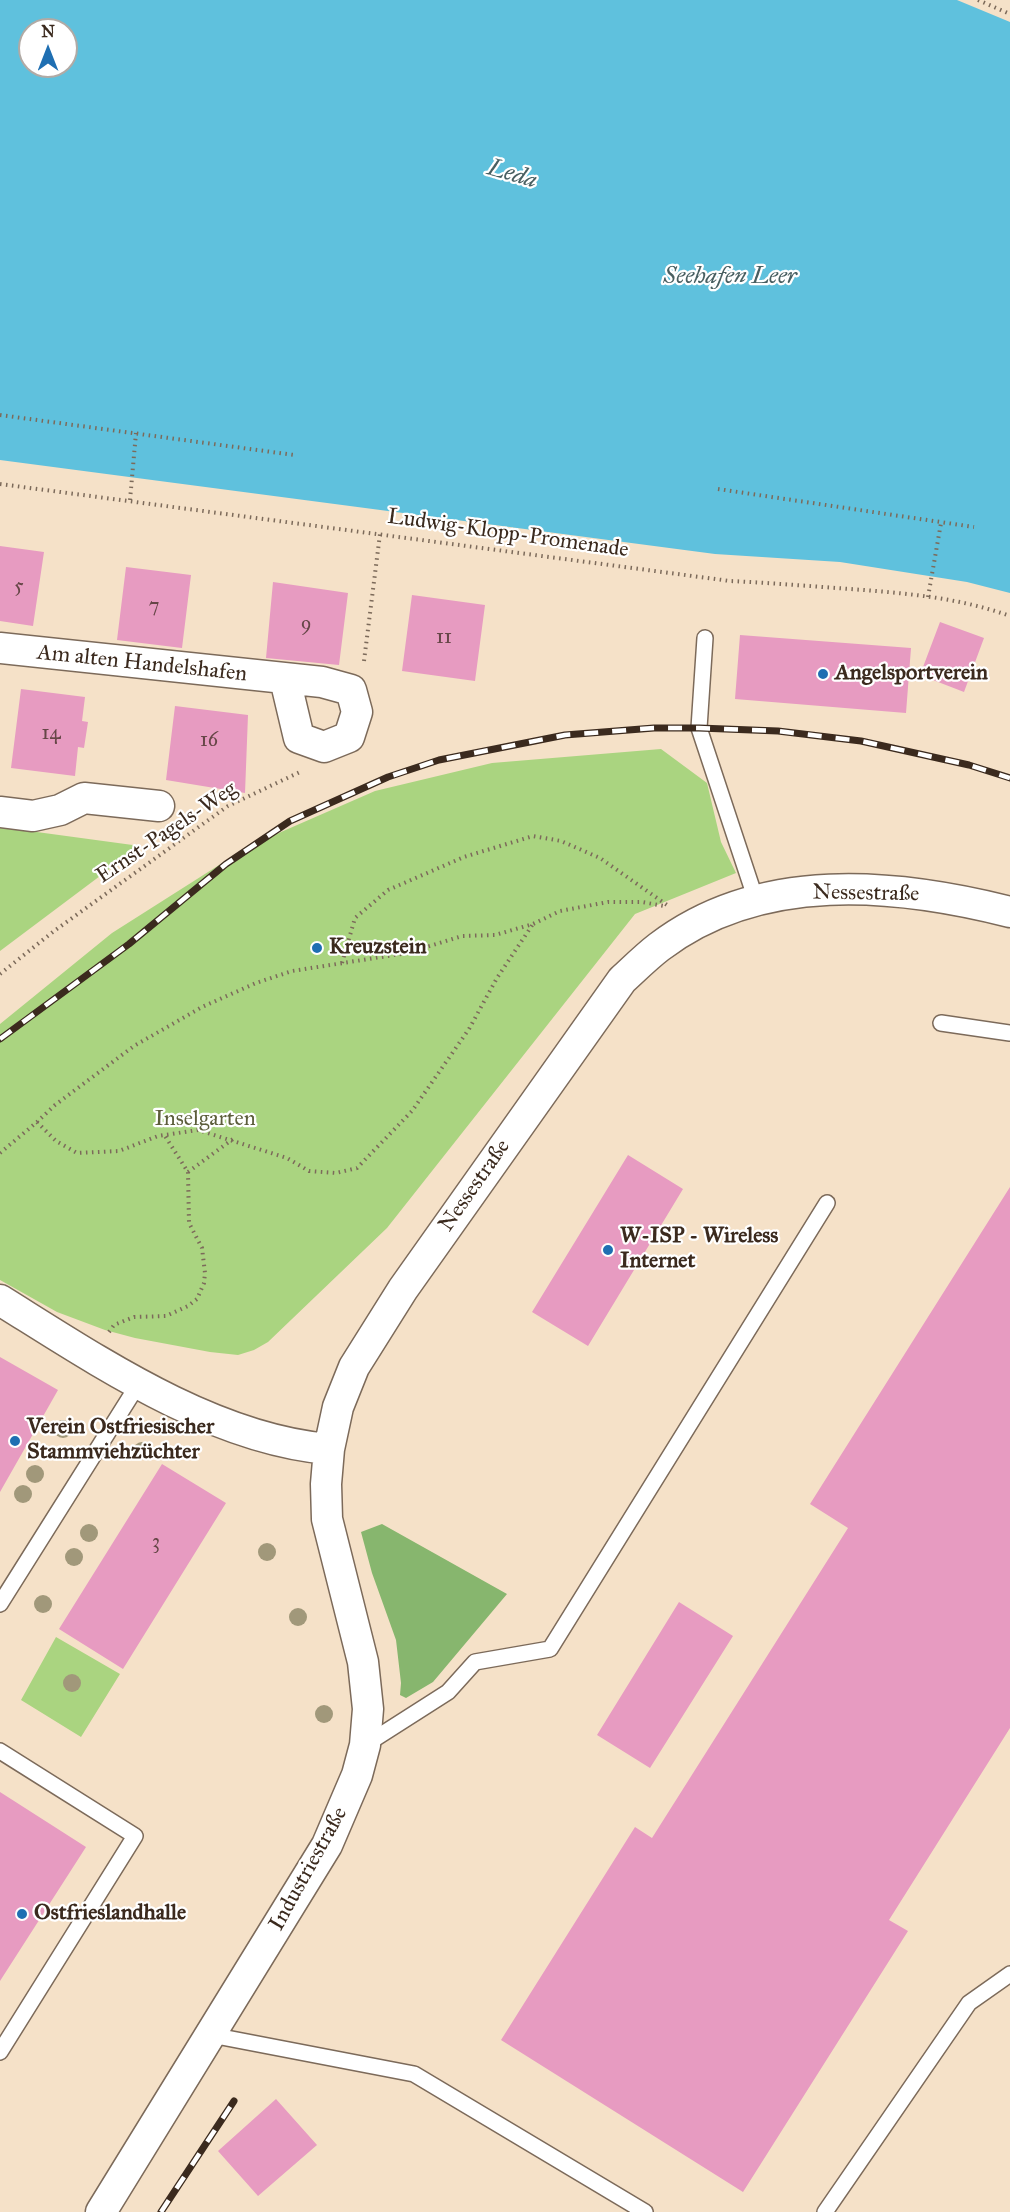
<!DOCTYPE html>
<html>
<head>
<meta charset="utf-8">
<style>
	body { margin:0 }
	#map { position:relative; width:1010px; height:2212px; overflow:hidden; background:#f5e1c8; font-family:"IM FELL Great Primer",serif }
	canvas { display:block }
	.north { position:absolute; left:18px; top:18px; width:60px; height:60px; box-sizing:border-box; background:#fff; border:2px solid #b1aaa5; border-radius:50%; rotate:0deg; font-size:16px; font-weight:700; line-height:24px; text-align:center; color:#3b2a1e }
	.north::after { content:''; display:block; margin:auto; width:21px; height:27px; background:#1f6fb2; clip-path:polygon(50% 0,100% 100%,50% 72%,0 100%) }
</style>
</head>
<body>
<div id="map">
<canvas width="1010" height="2212"></canvas>
<div class="north">N</div>
</div>
<script>
const c = document.querySelector('canvas').getContext('2d');
c.lineJoin = 'round';
function fill(path, color) {
  c.fillStyle = color;
  c.fill(path, 'evenodd');
}
function strokePath(path, color, width, dash) {
  c.strokeStyle = color;
  c.lineWidth = width;
  c.lineCap = dash ? 'butt' : 'round';
  c.setLineDash(dash || []);
  c.stroke(path);
}
function label(font, color, halo, rows, align = 'center') {
  c.font = font + ' "IM FELL Great Primer",serif';
  c.lineWidth = 4.5;
  c.setLineDash([]);
  c.textBaseline = 'middle';
  c.strokeStyle = halo;
  c.fillStyle = color;
  for (const [text, x, y, turn = 0] of rows) {
    c.save();
    c.translate(x, y);
    c.rotate((+turn || 0) * Math.PI / 180);
    c.textAlign = isNaN(turn) ? turn : align;
    if (halo) c.strokeText(text, 0, 0);
    c.fillText(text, 0, 0);
    c.restore();
  }
}
const green = new Path2D(`
	M 661,749 L 707,783 L 721,842 L 736,873 L 635,914 L 387,1228 L 268,1342 L 254,1350 L 238,1355 L 210,1352 L 135,1338 L 105,1330 L 57,1312 L 0,1280 L 0,1024 L 112,933 L 249,846 L 375,791 L 492,763 Z
	M 0,827 L 140,846 L 0,951 Z
	M 56,1637 L 120,1674 L 81,1737 L 21,1700 Z`);
const forest = new Path2D(`
	M 382,1524 L 507,1594 L 433,1682 L 406,1698 L 400,1695 L 401,1683 L 396,1640 L 372,1573 L 361,1532 Z`);
const water = new Path2D(`
	M 0,0 L 957,0 L 1010,22 L 1010,593 L 967,582 L 840,562 L 715,554 L 0,460 ZM 30,30 L 66,30 L 66,66 L 30,66 Z`);
const building = new Path2D(`
	M 0,546 L 44,552 L 33,626 L 0,621 Z
	M 126,567 L 191,575 L 182,648 L 117,640 Z
	M 273,582 L 348,593 L 339,665 L 266,658 Z
	M 412,595 L 485,605 L 475,681 L 402,671 Z
	M 940,622 L 984,638 L 964,692 L 920,675 Z
	M 740,635 L 911,648 L 906,713 L 735,699 Z
	M 21,689 L 85,697 L 82,721 L 88,722 L 84,748 L 78,747 L 75,776 L 11,768 Z
	M 175,706 L 248,715 L 245,793 L 166,780 Z
	M 628,1155 L 683,1189 L 588,1346 L 532,1312 Z
	M 1010,1187 L 1010,1728 L 889,1920 L 908,1931 L 743,2192 L 501,2040 L 635,1827 L 652,1838 L 848,1528 L 810,1504 Z
	M 0,1357 L 58,1390 L 0,1492 Z
	M 162,1464 L 226,1503 L 123,1669 L 59,1629 Z
	M 679,1602 L 733,1636 L 650,1768 L 597,1735 Z
	M 0,1792 L 86,1847 L 0,1981 Z
	M 276,2099 L 317,2145 L 258,2196 L 218,2151 Z`);
const path = new Path2D(`
	M 978,0 L 1010,14
	M 0,415 L 294,455
	M 0,484 L 730,581 C 775,583 820,587 864,590 C 914,594 963,599 1010,616
	M 718,489 L 974,527
	M 130,500 L 136,433
	M 928,597 L 941,523
	M 364,661 L 380,534
	M 342,963 L 355,918 L 388,890 L 464,857 L 533,836 L 561,841 L 600,858 L 667,905
	M 0,974 L 54,931 L 228,806 L 300,772
	M 37,1122 L 56,1141 L 77,1153 L 119,1151 L 158,1136 L 198,1130 L 287,1158 L 309,1171 L 336,1173 L 357,1168 L 412,1111 L 469,1029 L 497,978 L 533,924
	M 0,1153 L 37,1122 L 55,1105 L 134,1046 L 202,1007 L 256,983 L 292,971 L 407,953 L 462,936 L 495,935 L 533,924 L 560,911 L 608,902 L 642,902 L 664,906
	M 188,1172 L 233,1139
	M 109,1332 L 114,1325 L 134,1317 L 166,1316 L 188,1306 L 197,1299 L 204,1283 L 205,1273 L 202,1248 L 189,1223 L 188,1172 L 165,1136`);
const service = new Path2D(`
	M 705,638 L 699,728 L 756,900
	M 941,1023 L 1010,1033
	M 0,1604 L 139,1383
	M 365,1745 L 448,1692 L 475,1662 L 550,1649 L 827,1203
	M 0,1751 L 135,1836 L 0,2052
	M 211,2035 L 414,2074 L 645,2212
	M 825,2212 L 969,2003 L 1010,1974`);
const minor = new Path2D(`
	M 0,648 L 322,682 L 351,690 L 357,712 L 349,737 L 324,747 L 299,738 L 285,679
	M 0,812 L 33,816 L 60,810 L 84,798 L 159,806
	M 0,1300 C 98,1361 212,1439 329,1449
	M 101,2212 L 327,1845 L 357,1775 L 365,1745 L 368,1709 L 363,1662 L 327,1519 L 326,1484 L 329,1449 L 338,1407 L 354,1367 L 403,1289 L 622,980 C 634,969 646,957 659,947 C 760,870 895,883 1010,912`);
const rail = new Path2D(`
	M 0,1039 L 129,944 L 226,864 L 290,821 L 388,777 L 439,760 L 565,735 L 654,728 L 699,728 L 778,731 L 861,741 L 969,765 L 1010,778
	M 161,2212 L 234,2101`);
const trees = [
	[63,1429],
	[142,1451],
	[35,1474],
	[23,1494],
	[89,1533],
	[267,1552],
	[74,1557],
	[43,1604],
	[298,1617],
	[72,1683],
	[324,1714]
];
const markers = [
	[823,674,6,"#1f6fb2"],
	[317,948,6,"#1f6fb2"],
	[608,1250,6,"#1f6fb2"],
	[15,1441,6,"#1f6fb2"],
	[22,1914,6,"#1f6fb2"]
];
const numberNames = [
	["5",19,587],
	["7",154,607],
	["9",306,625],
	["11",444,638],
	["14",51,734],
	["16",209,741],
	["3",156,1543]
];
const streetNames = [
	["Ludwig-Klopp-Promenade",508,534,8],
	["Am alten Handelshafen",142,664,6],
	["Ernst-Pagels-Weg",167,833,-34],
	["Nessestraße",866,894,1],
	["Nessestraße",475,1186,-55],
	["Industriestraße",309,1869,-61]
];
const poiNames = [
	["Angelsportverein",835,674],
	["Kreuzstein",329,948],
	["W-ISP - Wireless",620,1237],
	["Internet",620,1262],
	["Verein Ostfriesischer",27,1428],
	["Stammviehzüchter",27,1453],
	["Ostfrieslandhalle",34,1914]
];
const parkNames = [
	["Inselgarten",205,1120]
];
const waterNames = [
	["Leda",512,175,16],
	["Seehafen Leer",730,277]
];
fill(green, '#aad480');
fill(forest, '#87b66e');
fill(water, '#5fc1dd');
fill(building, '#e79bc1');
strokePath(service, '#7c6a5a', 18);
strokePath(minor, '#7c6a5a', 33);
strokePath(path, '#7c6a5a', 4, [1.5, 4.5]);
strokePath(service, '#fff', 15);
strokePath(minor, '#fff', 30);
strokePath(rail, '#3b2a1e', 7);
strokePath(rail, '#fff', 4.5, [14]);
c.fillStyle = '#a1987a';
for (const [x, y] of trees) {
  c.beginPath();
  c.arc(x, y, 9, 0, 2 * Math.PI);
  c.fill();
}
for (const [x, y, r, color] of markers) {
  const dot = new Path2D();
  dot.arc(x, y, r, 0, 2 * Math.PI);
  c.fillStyle = color;
  c.fill(dot);
  strokePath(dot, '#fff', 2);
}
label('20px', '#664647', null, numberNames);
label('22px', '#3b2a1e', '#fff', streetNames);
label('bold 22px', '#3b2a1e', '#fff', poiNames, 'left');
label('22px', '#5c5d3b', '#fff', parkNames);
label('italic 24px', '#485f61', '#fff', waterNames);
</script>
</body>
</html>
